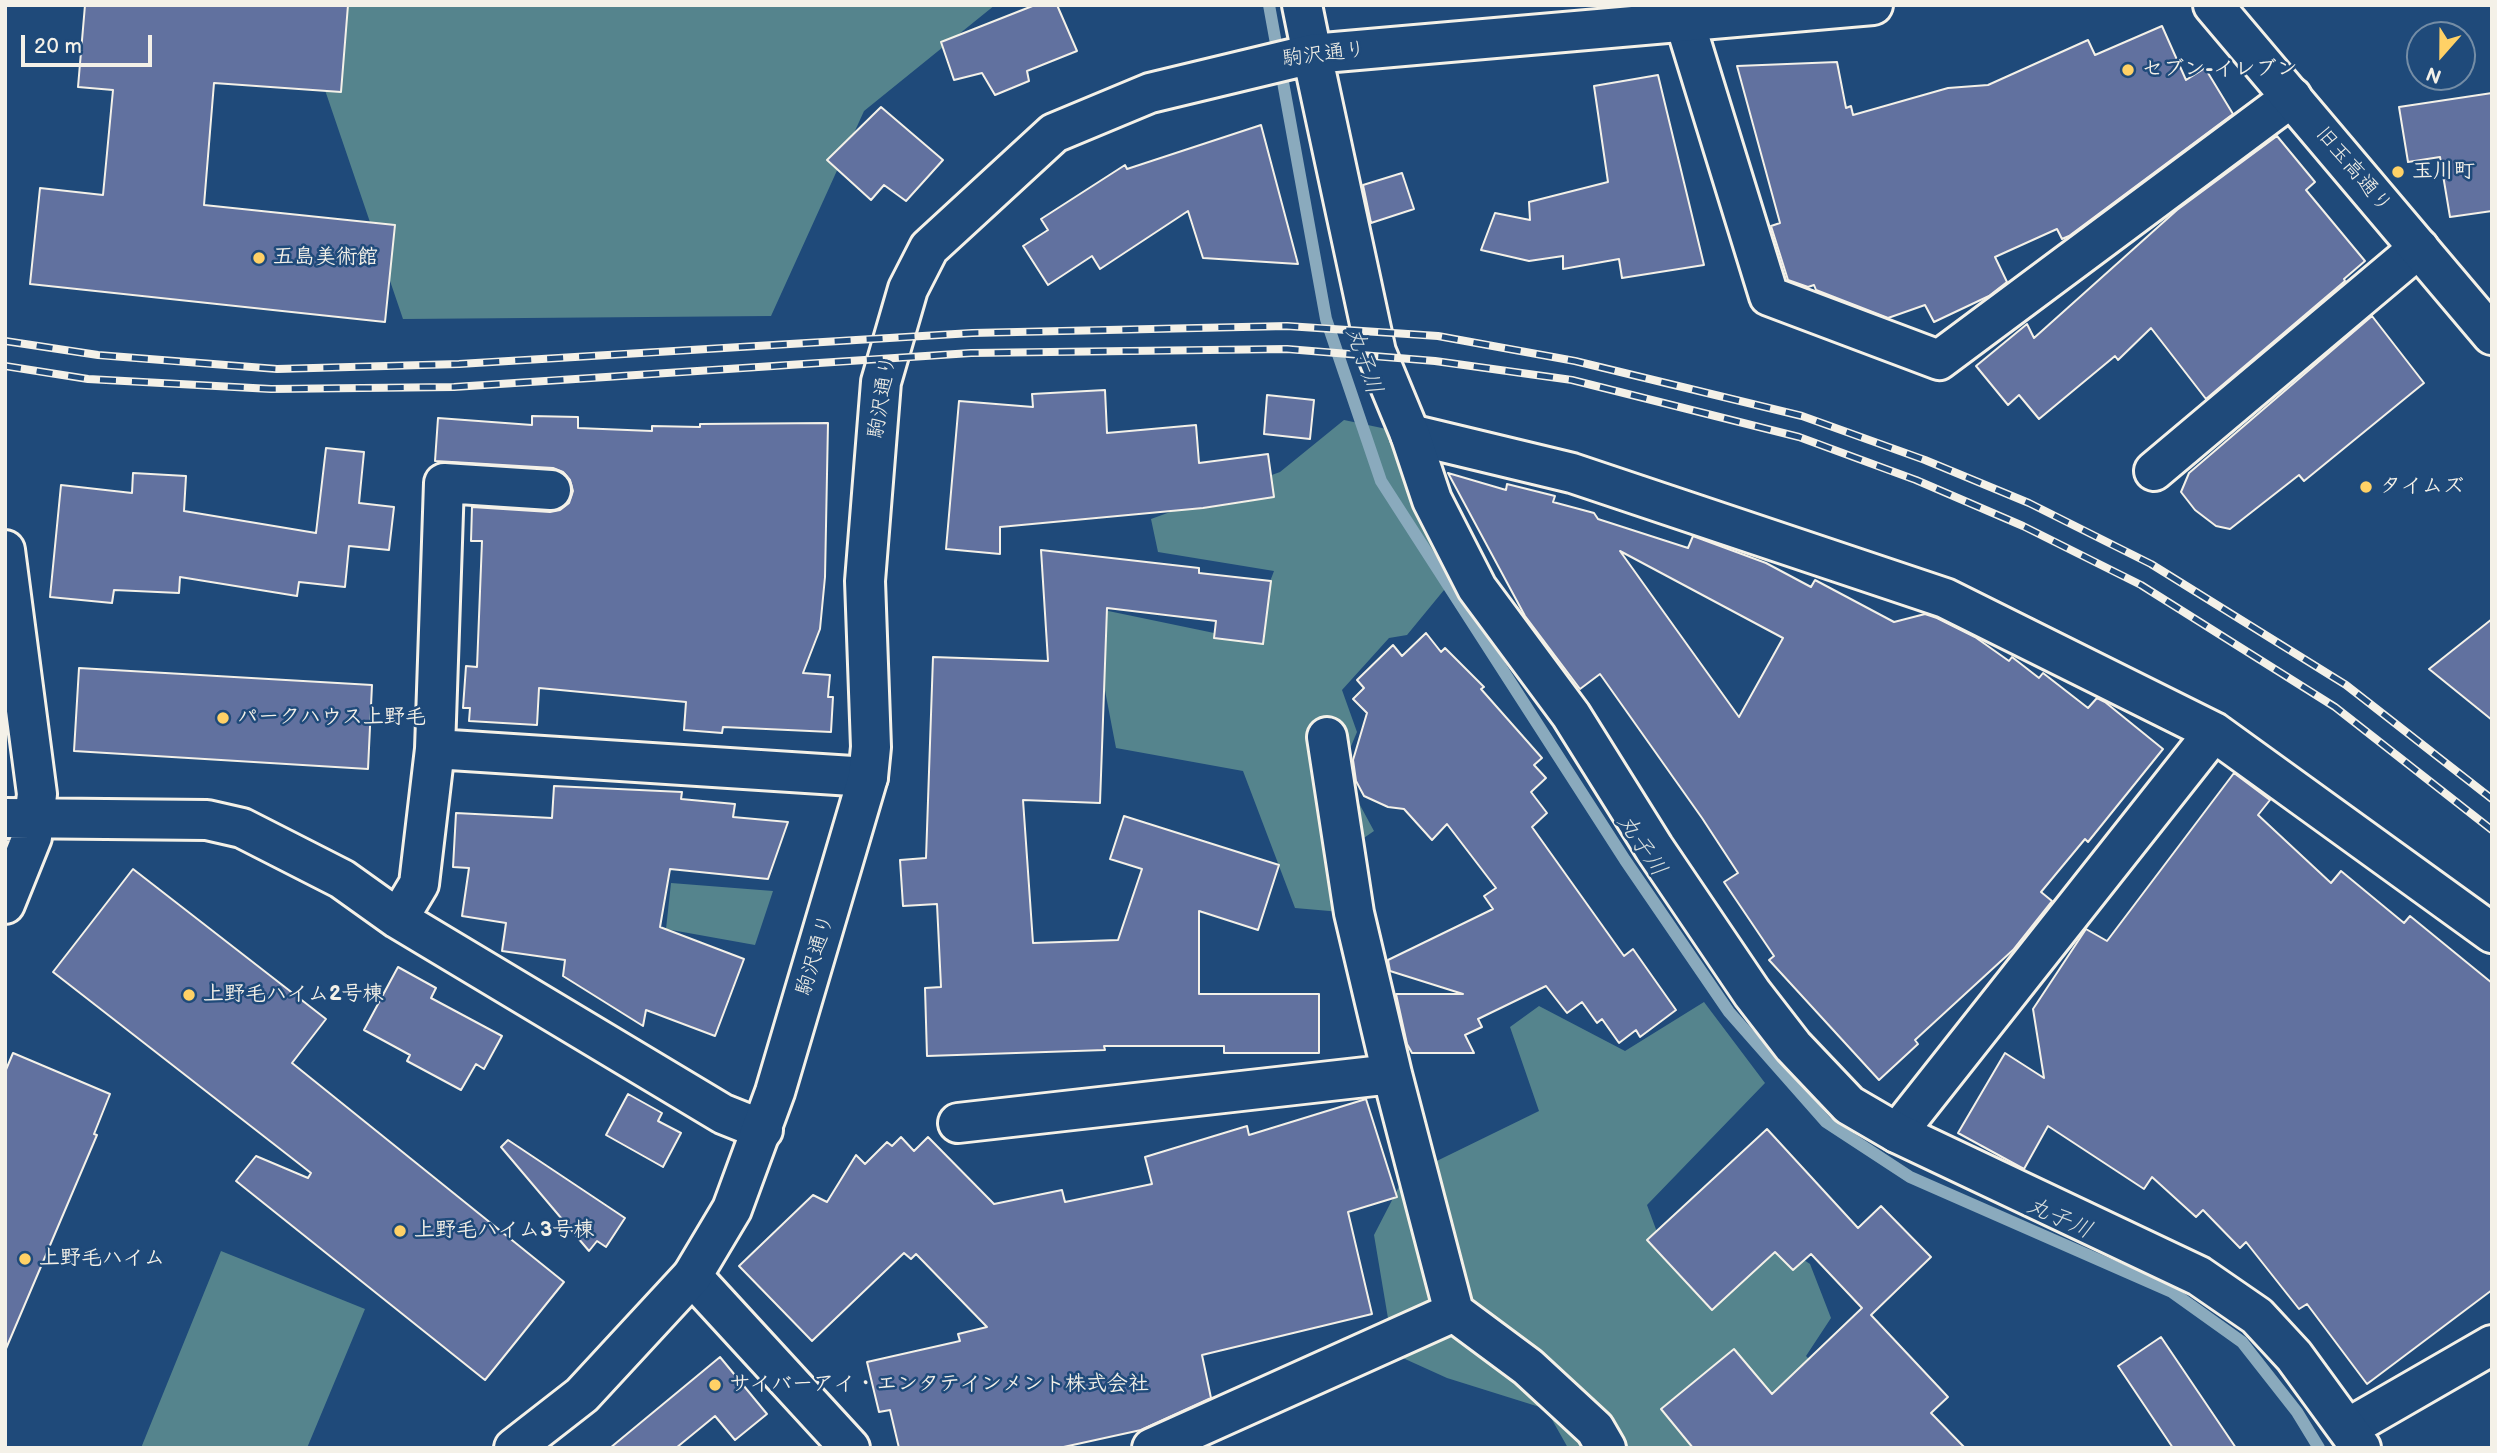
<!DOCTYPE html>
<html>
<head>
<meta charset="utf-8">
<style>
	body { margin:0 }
	#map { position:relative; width:2497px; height:1453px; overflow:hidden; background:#1f4a7a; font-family:"Balsamiq Sans",sans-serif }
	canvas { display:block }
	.frame { position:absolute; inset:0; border:7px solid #f4f1e8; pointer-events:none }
	.north { position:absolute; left:2406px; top:21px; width:70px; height:70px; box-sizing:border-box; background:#1f4a7a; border:2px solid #748da6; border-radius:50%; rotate:201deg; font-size:19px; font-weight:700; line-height:28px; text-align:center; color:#f4f1e8 }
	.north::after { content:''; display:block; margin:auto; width:24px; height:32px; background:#ffd166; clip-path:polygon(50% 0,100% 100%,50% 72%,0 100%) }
	.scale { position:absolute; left:21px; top:35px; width:131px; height:32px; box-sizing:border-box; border:4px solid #f4f1e8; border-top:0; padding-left:9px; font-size:21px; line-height:24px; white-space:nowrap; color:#f4f1e8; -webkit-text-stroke:5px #1f4a7a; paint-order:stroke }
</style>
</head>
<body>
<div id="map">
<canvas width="2497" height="1453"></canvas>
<div class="frame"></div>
<div class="north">N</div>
<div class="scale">20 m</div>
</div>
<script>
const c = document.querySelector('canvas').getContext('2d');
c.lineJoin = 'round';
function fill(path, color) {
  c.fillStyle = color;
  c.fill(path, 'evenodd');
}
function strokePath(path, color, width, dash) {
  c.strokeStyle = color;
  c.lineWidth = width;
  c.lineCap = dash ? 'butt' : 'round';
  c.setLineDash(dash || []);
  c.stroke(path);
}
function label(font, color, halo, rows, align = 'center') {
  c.font = font + ' "Balsamiq Sans","Klee One",sans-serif';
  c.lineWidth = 5;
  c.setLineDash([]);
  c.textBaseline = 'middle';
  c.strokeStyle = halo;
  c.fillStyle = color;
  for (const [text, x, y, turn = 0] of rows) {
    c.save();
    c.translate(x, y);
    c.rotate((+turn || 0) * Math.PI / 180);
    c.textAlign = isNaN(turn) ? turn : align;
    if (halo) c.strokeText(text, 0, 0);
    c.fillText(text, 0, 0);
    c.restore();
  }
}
const green = new Path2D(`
	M 296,5 L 995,5 L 864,111 L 771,316 L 403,319 Z
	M 1344,420 L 1396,431 L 1458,573 L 1407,635 L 1389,638 L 1342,690 L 1357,732 L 1341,770 L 1374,831 L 1339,855 L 1341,912 L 1295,908 L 1243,771 L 1116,748 L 1089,607 L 1243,639 L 1255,621 L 1274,571 L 1158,552 L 1151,519 L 1280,472 Z
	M 671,883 L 773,891 L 755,945 L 666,929 Z
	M 1704,1002 L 1765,1083 L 1647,1205 L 1664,1251 L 1768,1236 L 1810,1264 L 1831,1318 L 1806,1356 L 1896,1448 L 1568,1448 L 1546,1409 L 1447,1378 L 1394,1354 L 1374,1235 L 1404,1177 L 1539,1111 L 1510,1027 L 1539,1006 L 1625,1051 Z
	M 221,1251 L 365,1309 L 307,1448 L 141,1448 Z`);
const stream = new Path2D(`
	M 1269,5 L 1326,319 L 1381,481 L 1625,860 L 1729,1012 L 1826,1122 L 1910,1177 L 2172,1292 L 2242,1342 L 2297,1412 L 2319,1448`);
const building = new Path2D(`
	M 85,5 L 348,5 L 341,92 L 214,83 L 204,205 L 395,225 L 385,322 L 30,284 L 40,188 L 103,195 L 113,90 L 78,87 Z
	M 1035,5 L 1057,5 L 1077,51 L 1027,71 L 1029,81 L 995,95 L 982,73 L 954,80 L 941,42 Z
	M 2162,26 L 2186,80 L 2205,68 L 2233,114 L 2069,236 L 2062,239 L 2057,229 L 1995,257 L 2007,282 L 1989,296 L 1934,322 L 1925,305 L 1888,318 L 1816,290 L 1814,285 L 1808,287 L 1788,280 L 1771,226 L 1780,223 L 1737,66 L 1837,62 L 1846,108 L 1851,106 L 1853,115 L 1948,88 L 1988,85 L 2088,40 L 2095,55 Z
	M 1658,75 L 1704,265 L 1622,278 L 1619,259 L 1563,269 L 1563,256 L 1529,261 L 1481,250 L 1495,213 L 1530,220 L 1529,202 L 1608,182 L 1594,86 Z
	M 2492,93 L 2492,211 L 2450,217 L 2440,157 L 2408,162 L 2399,107 Z
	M 881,107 L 943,160 L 906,201 L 884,185 L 871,200 L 827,160 Z
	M 1261,125 L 1298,264 L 1203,258 L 1188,211 L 1100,269 L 1092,256 L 1048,285 L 1023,246 L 1048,230 L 1041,219 L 1125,165 L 1127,169 Z
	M 2277,136 L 2315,182 L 2306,190 L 2365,261 L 2344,279 L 2345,281 L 2206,399 L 2151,328 L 2118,360 L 2115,356 L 2039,419 L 2019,395 L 2008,405 L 1976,366 L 2027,324 L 2034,338 L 2177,210 Z
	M 1402,173 L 1414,209 L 1371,223 L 1363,185 Z
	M 2372,316 L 2424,383 L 2304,481 L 2299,475 L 2230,529 L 2216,526 L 2195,510 L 2181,492 L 2189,473 Z
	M 1105,390 L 1107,433 L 1196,425 L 1199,463 L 1268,454 L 1274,497 L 1203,508 L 1000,527 L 1000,554 L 946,549 L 959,401 L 1033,407 L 1032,394 Z
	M 1267,395 L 1314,400 L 1310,439 L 1264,434 Z
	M 532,416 L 578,417 L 578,428 L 652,431 L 652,426 L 700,427 L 700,424 L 828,423 L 825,577 L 820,629 L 803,673 L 830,675 L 828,697 L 833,697 L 831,732 L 723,727 L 722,733 L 684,730 L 686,702 L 539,688 L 537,725 L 469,721 L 470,708 L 463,708 L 466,666 L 477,667 L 482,541 L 471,541 L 472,507 L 550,512 L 560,510 L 569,503 L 573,491 L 570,480 L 563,472 L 553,468 L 435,461 L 438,418 L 532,425 Z
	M 326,448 L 364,452 L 359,503 L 394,507 L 389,550 L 349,546 L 345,587 L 299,582 L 297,596 L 180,577 L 179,593 L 114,590 L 112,603 L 50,597 L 61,485 L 132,493 L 133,473 L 186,476 L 184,511 L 316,533 Z
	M 1448,473 L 1506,490 L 1507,484 L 1555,496 L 1553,502 L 1594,513 L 1598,519 L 1688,548 L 1693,536 L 1766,563 L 1811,587 L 1815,580 L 1894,622 L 1925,614 L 1937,618 L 1975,637 L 2009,661 L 2012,657 L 2039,678 L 2043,673 L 2088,708 L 2097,698 L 2105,702 L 2163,749 L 2088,842 L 2085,839 L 2041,892 L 2052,901 L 2013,950 L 1915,1040 L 1918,1044 L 1879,1080 L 1769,960 L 1774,956 L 1724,882 L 1738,873 L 1702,818 L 1600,674 L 1580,689 L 1525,616 ZM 1620,551 L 1783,638 L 1739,717 Z
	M 1041,550 L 1199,568 L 1199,573 L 1271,581 L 1263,644 L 1214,638 L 1216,621 L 1107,608 L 1100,803 L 1023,800 L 1033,943 L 1118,940 L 1142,869 L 1110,859 L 1124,816 L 1279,865 L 1258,930 L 1199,911 L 1199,994 L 1319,994 L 1319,1053 L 1224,1053 L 1224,1046 L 1104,1046 L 1105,1050 L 927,1056 L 925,988 L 941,987 L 937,904 L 903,906 L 900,860 L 926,858 L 933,657 L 1048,661 Z
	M 2492,619 L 2492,720 L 2429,669 Z
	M 1426,633 L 1441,652 L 1445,648 L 1484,687 L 1481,689 L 1542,758 L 1534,765 L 1546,778 L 1531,792 L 1547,813 L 1532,827 L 1624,956 L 1633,949 L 1676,1010 L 1640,1037 L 1636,1030 L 1619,1043 L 1602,1019 L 1597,1023 L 1582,1002 L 1567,1013 L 1546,986 L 1478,1019 L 1482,1027 L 1465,1035 L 1474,1053 L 1412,1053 L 1407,1044 L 1396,994 L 1463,994 L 1390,971 L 1388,960 L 1493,909 L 1484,896 L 1496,888 L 1447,824 L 1432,840 L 1404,809 L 1388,807 L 1364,796 L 1356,781 L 1353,760 L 1367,713 L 1353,699 L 1364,688 L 1357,680 L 1393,645 L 1402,656 Z
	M 79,668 L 372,685 L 368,769 L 74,751 Z
	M 2234,773 L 2270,800 L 2258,815 L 2331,883 L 2341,871 L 2404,923 L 2410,916 L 2492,983 L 2492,1290 L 2367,1384 L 2307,1304 L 2299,1309 L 2246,1242 L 2240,1248 L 2203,1210 L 2196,1217 L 2152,1177 L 2144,1189 L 2048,1126 L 2024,1169 L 1958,1133 L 2005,1053 L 2044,1078 L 2033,1009 L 2086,929 L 2107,941 Z
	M 554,786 L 682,792 L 681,799 L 735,804 L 733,817 L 788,822 L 768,879 L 670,869 L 660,927 L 744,959 L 715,1036 L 646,1010 L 643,1026 L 563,976 L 565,960 L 502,951 L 506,923 L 462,916 L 469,868 L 453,867 L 456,813 L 552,818 Z
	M 133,869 L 326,1019 L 292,1063 L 564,1282 L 485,1380 L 236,1181 L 256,1156 L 308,1178 L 311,1173 L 53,972 Z
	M 398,967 L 436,988 L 431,998 L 502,1036 L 484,1069 L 476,1064 L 461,1090 L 407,1061 L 410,1055 L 364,1030 Z
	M 13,1053 L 110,1094 L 94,1134 L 97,1135 L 5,1351 L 5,1072 Z
	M 628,1094 L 662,1113 L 658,1121 L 681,1133 L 663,1167 L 606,1135 Z
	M 1366,1099 L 1397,1197 L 1348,1212 L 1372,1314 L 1202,1355 L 1211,1398 L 1141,1430 L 1059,1448 L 899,1448 L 890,1410 L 879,1412 L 867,1362 L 960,1341 L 958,1334 L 987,1327 L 916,1254 L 911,1259 L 904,1253 L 812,1341 L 739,1266 L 813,1195 L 827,1202 L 856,1155 L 865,1164 L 887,1142 L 892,1146 L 901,1137 L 914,1151 L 928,1137 L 994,1204 L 1062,1190 L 1065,1202 L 1152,1184 L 1145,1157 L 1247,1126 L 1249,1135 Z
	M 1767,1129 L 1858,1228 L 1881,1206 L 1931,1257 L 1871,1315 L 1948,1397 L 1931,1413 L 1965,1448 L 1693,1448 L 1661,1409 L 1734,1349 L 1772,1394 L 1862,1308 L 1811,1254 L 1793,1270 L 1775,1252 L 1712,1310 L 1647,1240 Z
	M 508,1140 L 625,1218 L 606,1247 L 597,1241 L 589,1251 L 501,1147 Z
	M 2161,1337 L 2236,1448 L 2173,1448 L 2118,1366 Z
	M 720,1357 L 767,1414 L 735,1440 L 715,1416 L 676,1448 L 610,1448 Z`);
const minor = new Path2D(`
	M 1302,5 L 1312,54
	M 1685,23 L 1769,296 L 1939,360 L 2292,97
	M 1410,434 L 1572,473 L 1945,598 L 2214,732 L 2492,933
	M 2154,471 L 2419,248
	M 5,550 L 37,794 L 32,837 L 5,904
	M 1327,737 L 1354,913 L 1392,1074 L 1454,1312 L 1528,1367 L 1595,1429 L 1606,1448
	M 435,749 L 868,777
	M 5,818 L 207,820 L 242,828 L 342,879 L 398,919 L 723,1114 L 763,1130
	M 398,919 L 419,884 L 435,749 L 444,483 L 551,490
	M 958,1123 L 1392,1074
	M 1897,1133 L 2214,732
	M 692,1276 L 850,1448
	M 2348,1428 L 2492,1345
	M 1152,1448 L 1454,1312`);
const tertiary = new Path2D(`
	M 2213,5 L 2492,335
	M 1312,54 L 1376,352 L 1410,434 L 1432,500 L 1477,588 L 1571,715 L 1654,848 L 1752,993 L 1793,1046 L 1849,1105 L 1897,1133 L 2199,1276 L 2257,1316 L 2294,1356 L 2361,1448
	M 514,1448 L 582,1395 L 692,1276 L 732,1209 L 775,1092 L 868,777 L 871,747 L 865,581 L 881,382 L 908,289 L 929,248 L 1054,133 L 1150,93 L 1312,54 L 1873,5`);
const rail = new Path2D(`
	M 5,341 L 98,355 L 277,369 L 459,364 L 972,333 L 1287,326 L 1438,336 L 1575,361 L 1802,416 L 1925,460 L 2029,503 L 2151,564 L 2346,685 L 2492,799
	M 5,366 L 88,379 L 271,389 L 454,387 L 971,353 L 1287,349 L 1435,361 L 1572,380 L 1799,437 L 1916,480 L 2023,526 L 2141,585 L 2335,707 L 2492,830`);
const markers = [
	[2128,70,7,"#ffd166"],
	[2398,172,7,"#ffd166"],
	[259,258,7,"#ffd166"],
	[2366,487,7,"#ffd166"],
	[223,718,7,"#ffd166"],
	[189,995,7,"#ffd166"],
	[400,1231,7,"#ffd166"],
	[25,1259,7,"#ffd166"],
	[715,1385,7,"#ffd166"]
];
const streetNames = [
	["駒沢通り",1324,55,-7],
	["旧玉高通り",2353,170,50],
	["駒沢通り",883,397,-81],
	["駒沢通り",816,955,-73]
];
const poiNames = [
	["セブン-イレブン",2142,70],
	["玉川町",2412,172],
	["五島美術館",273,258],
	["タイムズ",2380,487],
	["パークハウス上野毛",237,718],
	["上野毛ハイム2号棟",203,995],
	["上野毛ハイム3号棟",414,1231],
	["上野毛ハイム",39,1259],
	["サイバーアイ・エンタテインメント株式会社",729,1385]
];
const waterNames = [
	["丸子川",1363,361,71],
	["丸子川",1641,846,56],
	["丸子川",2059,1219,24]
];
fill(green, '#55848d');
strokePath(stream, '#8aaabd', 12);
fill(building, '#61719f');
strokePath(building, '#f4f1e8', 2);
strokePath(minor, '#f4f1e8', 44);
strokePath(tertiary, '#f4f1e8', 44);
strokePath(minor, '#1f4a7a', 38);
strokePath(tertiary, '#1f4a7a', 38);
strokePath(rail, '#f4f1e8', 8);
strokePath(rail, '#1f4a7a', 5, [16]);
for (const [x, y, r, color] of markers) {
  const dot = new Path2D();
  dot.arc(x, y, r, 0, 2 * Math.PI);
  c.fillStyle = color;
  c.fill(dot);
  strokePath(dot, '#1f4a7a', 2.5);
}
label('21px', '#f4f1e8', '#1f4a7a', streetNames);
label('bold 21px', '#f4f1e8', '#1f4a7a', poiNames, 'left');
label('italic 23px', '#d9dfdd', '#1f4a7a', waterNames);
</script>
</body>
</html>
